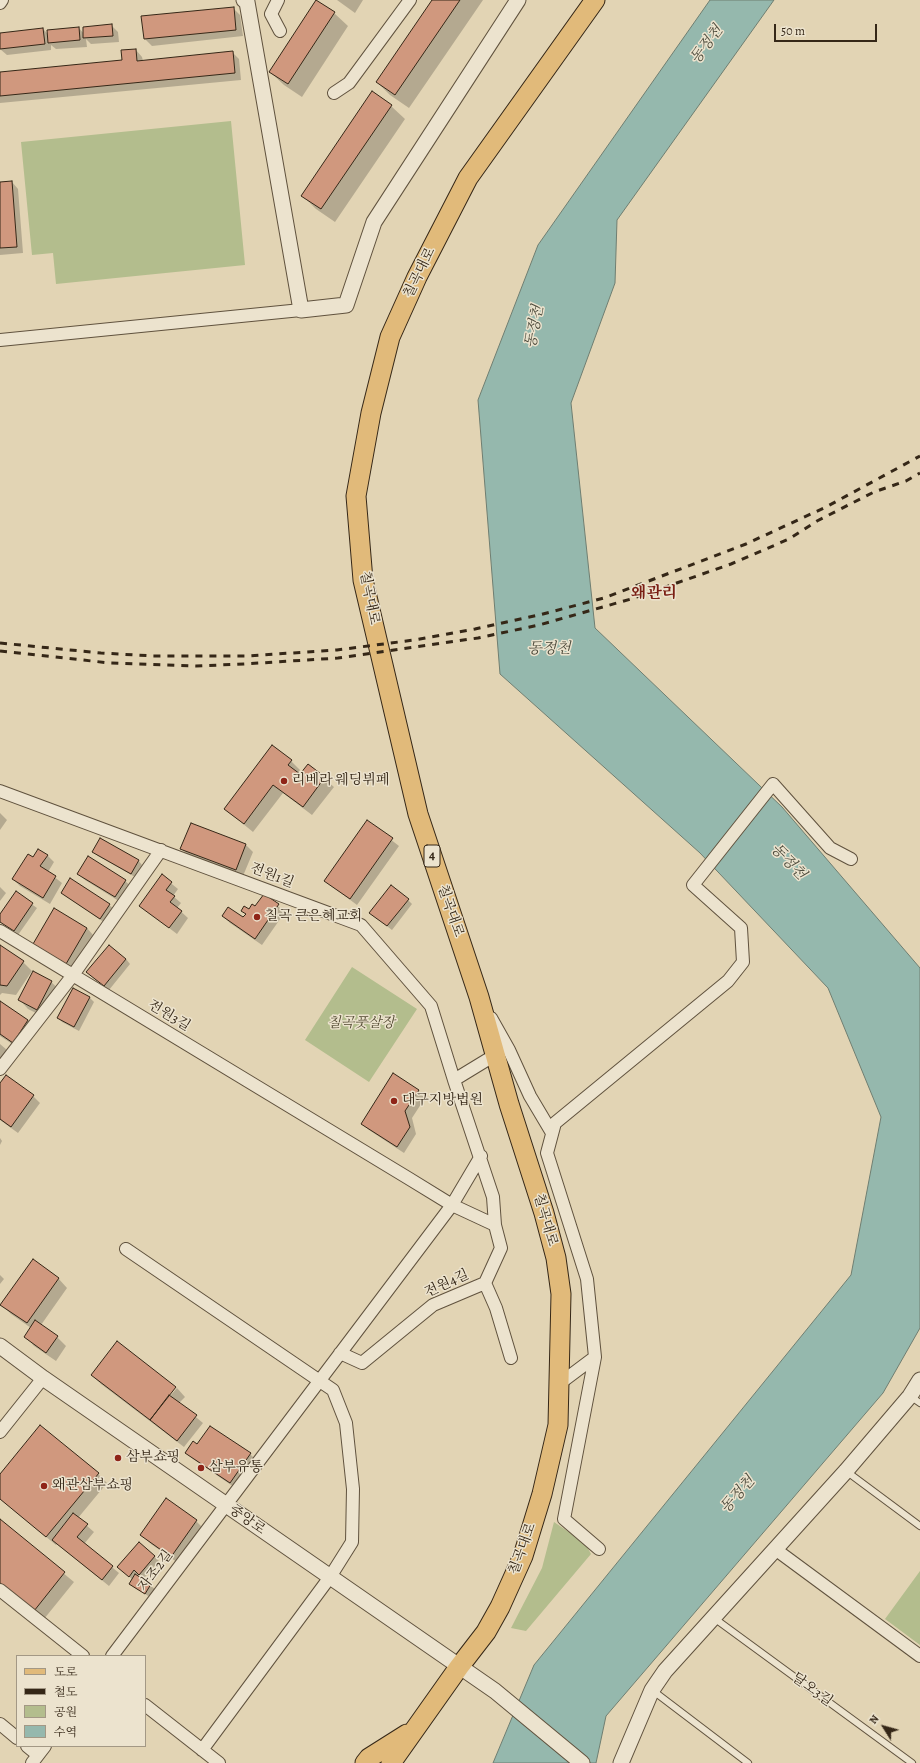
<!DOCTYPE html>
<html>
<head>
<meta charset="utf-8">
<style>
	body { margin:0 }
	#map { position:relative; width:920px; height:1763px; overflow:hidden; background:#e2d4b4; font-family:Alegreya,"Noto Serif KR",serif }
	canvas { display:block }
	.legend { position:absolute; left:16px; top:1655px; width:130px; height:92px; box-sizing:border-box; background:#ece3ce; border:1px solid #a39885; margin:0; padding:5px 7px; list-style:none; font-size:12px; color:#352717 }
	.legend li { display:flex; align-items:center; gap:8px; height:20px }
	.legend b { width:20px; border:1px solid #a39885 }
	.north { position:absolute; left:864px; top:1707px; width:40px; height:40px; -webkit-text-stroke:3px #ece3ce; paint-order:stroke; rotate:307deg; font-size:11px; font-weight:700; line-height:16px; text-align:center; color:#352717 }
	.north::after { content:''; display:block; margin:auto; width:14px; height:18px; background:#352717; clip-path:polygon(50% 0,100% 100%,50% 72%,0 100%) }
	.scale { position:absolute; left:774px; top:24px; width:103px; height:18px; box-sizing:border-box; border:2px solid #352717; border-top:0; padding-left:5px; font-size:12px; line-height:14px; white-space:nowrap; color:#352717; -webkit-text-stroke:3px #ece3ce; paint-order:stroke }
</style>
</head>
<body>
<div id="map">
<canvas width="920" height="1763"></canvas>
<ul class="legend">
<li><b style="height:5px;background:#e1ba7a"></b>도로</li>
<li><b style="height:5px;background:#352717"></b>철도</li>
<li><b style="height:11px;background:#b3bd8d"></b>공원</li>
<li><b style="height:11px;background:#95b8ad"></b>수역</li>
</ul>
<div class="north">N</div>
<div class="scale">50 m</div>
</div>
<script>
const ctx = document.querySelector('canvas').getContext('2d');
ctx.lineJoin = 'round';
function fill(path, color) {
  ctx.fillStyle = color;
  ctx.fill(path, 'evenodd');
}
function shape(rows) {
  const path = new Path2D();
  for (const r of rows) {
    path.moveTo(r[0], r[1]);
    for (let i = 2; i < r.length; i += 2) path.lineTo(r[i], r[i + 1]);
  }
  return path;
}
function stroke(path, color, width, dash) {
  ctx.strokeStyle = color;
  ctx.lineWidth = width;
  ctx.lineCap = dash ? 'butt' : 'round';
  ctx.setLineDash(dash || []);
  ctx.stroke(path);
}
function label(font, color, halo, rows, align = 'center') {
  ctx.font = font + ' Alegreya,"Noto Serif KR",serif';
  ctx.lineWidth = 3;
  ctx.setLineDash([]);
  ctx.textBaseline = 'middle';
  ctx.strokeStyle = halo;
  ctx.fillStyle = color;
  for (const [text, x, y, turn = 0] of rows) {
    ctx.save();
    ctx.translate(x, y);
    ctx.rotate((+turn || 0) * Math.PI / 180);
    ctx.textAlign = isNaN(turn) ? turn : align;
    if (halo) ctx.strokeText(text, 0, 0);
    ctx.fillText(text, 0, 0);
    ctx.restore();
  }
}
fill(shape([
	[231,121,245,265,56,284,53,253,32,255,21,142],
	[352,967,417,1009,369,1082,305,1040],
	[554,1522,585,1543,591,1554,526,1631,511,1628,542,1568],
	[920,1571,920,1645,885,1619]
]), '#b3bd8d');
const water = shape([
	[710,0,774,0,617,220,615,283,571,403,595,628,782,807,920,968,920,1328,883,1393,606,1716,596,1763,493,1763,534,1665,851,1275,881,1117,828,988,700,853,500,674,478,400,538,245,710,0]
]);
fill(water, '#95b8ad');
stroke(water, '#6f7e71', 1);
fill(shape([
	[337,0,363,0,355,13],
	[433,0,483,0,409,108,390,95,377,82],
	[233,8,240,15,243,36,152,46,145,39],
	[334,13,348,26,302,97,284,85,270,72],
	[111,25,118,32,119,42,91,44,86,39,87,47,56,49,51,45,51,50,7,55,0,49,0,34,43,29,48,34,79,28,84,34],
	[136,50,142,57,143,61,232,52,239,59,241,80,0,103,0,73,123,61],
	[391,106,405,119,335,222,316,209,302,195],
	[12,182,18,189,23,253,0,255,0,183],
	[291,761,300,770,298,773,301,776,308,765,334,787,312,815,283,793,253,832,225,809],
	[0,813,7,820,0,830],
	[367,821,399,846,357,905,325,881],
	[191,824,246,845,253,852,243,876,188,855,181,848],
	[93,852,138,860,142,865,135,877,98,856],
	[47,855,54,862,48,872,62,883,50,904,20,886,13,879,33,859],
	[78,873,125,881,132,887,122,903,85,880],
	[162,876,178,889,173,896,181,903,177,908,188,918,177,934,140,906],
	[0,887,6,893,0,901],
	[16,893,37,908,18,935,0,922,0,916],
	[62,893,109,905,114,909,105,923],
	[264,895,285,912,262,945,230,923,223,916,243,919,246,915,242,910,249,911,255,908],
	[408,900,412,904,392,930,375,917],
	[87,928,93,935,73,970,41,951],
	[0,946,23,962,32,971,16,995,2,993,0,995],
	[126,959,130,964,109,990,92,977],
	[51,982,61,991,46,1018,28,1009,19,999],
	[73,989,90,998,94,1002,79,1031,62,1022,58,1018],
	[0,1002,28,1020,37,1029,23,1051,0,1036],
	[0,1044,14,1056,0,1073],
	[0,1085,33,1096,40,1103,18,1133,0,1120],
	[418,1091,425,1098,412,1118,416,1134,404,1153,369,1130,362,1124],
	[0,1138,2,1141,0,1145],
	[0,1275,4,1279,0,1284],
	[58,1278,67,1288,41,1325,57,1337,66,1346,56,1361,34,1346,25,1336,31,1328,11,1314,2,1305],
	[92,1375,170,1396,177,1388,185,1397,179,1403,203,1423,184,1447,101,1384],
	[198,1445,250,1454,257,1461,237,1489,193,1459,186,1453],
	[98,1474,107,1483,78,1518,94,1532,84,1544,119,1573,109,1586,57,1544,56,1545,0,1499,0,1475],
	[166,1500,196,1521,205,1530,181,1565,151,1544,142,1535],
	[0,1521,74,1582,44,1619,0,1584],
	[139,1543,159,1561,144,1578,139,1574,137,1576,155,1589,150,1597,135,1588,130,1584,133,1580,123,1571]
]), '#0003');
const building = shape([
	[316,0,335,12,288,84,269,72,316,0],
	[432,0,460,0,395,95,376,82,432,0],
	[234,7,236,30,144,39,141,16,234,7],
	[112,24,113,36,83,38,83,27,112,24],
	[79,27,80,40,48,43,47,30,79,27],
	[43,28,45,44,0,49,0,33,43,28],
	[136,49,137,61,233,51,235,73,0,96,0,72,122,60,121,50,136,49],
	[372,91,392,105,321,209,301,196,372,91],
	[12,181,17,247,0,248,0,182,12,181],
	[272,745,292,760,288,765,300,774,308,764,325,777,303,807,273,785,244,824,224,809,272,745],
	[367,820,393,838,350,899,324,881,367,820],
	[191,823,246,844,236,870,180,849,191,823],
	[100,838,139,860,131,874,92,852,100,838],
	[38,849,48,855,40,866,56,876,43,898,12,879,28,854,33,857,38,849],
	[88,856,126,880,115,897,77,874,88,856],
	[162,874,172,882,166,890,175,896,170,902,182,911,169,928,139,906,162,874],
	[70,878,110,904,100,919,61,893,70,878],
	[391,885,409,899,387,926,369,913,391,885],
	[16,891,33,903,14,931,0,922,0,914,16,891],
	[264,894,279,904,255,939,222,916,228,907,243,917,246,914,241,911,244,906,249,909,252,904,255,906,264,894],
	[54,908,87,928,66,964,33,944,54,908],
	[0,945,24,961,7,986,0,985,0,945],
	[109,945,126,959,104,986,86,972,109,945],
	[33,971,52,981,37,1010,18,1000,33,971],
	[73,988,90,997,74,1027,57,1018,73,988],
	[0,1001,28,1020,13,1043,0,1034,0,1001],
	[393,1073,419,1090,405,1111,410,1127,397,1147,361,1124,393,1073],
	[6,1075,34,1095,11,1127,0,1119,0,1083,6,1075],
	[33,1259,59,1278,27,1323,0,1305,33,1259],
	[35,1320,58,1336,46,1353,24,1337,35,1320],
	[117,1341,176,1387,150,1420,91,1375,117,1341],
	[169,1395,197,1415,177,1441,150,1420,169,1395],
	[40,1425,99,1473,46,1537,0,1499,0,1474,40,1425],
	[210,1426,251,1453,230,1483,185,1453,193,1441,197,1444,210,1426],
	[166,1498,197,1520,171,1557,140,1535,166,1498],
	[73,1513,88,1524,77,1537,113,1566,102,1580,52,1540,73,1513],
	[0,1519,65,1572,34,1611,0,1583,0,1519],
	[139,1542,155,1556,139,1575,134,1570,129,1577,117,1567,139,1542],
	[135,1574,151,1584,145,1594,129,1584,135,1574]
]);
fill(building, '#d0987e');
stroke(building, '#352717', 1);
const service = shape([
	[910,1396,920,1403],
	[846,1471,920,1526],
	[714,1618,912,1763],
	[652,1690,748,1763]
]);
const minor = shape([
	[278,0,271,14,280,31],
	[0,3,2,0],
	[334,93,349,83,410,0],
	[0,340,301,310],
	[0,791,361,925,431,1006,454,1080],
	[0,931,408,1178,452,1205,495,1225],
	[491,1018,509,1050,530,1096,552,1133],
	[0,1069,73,975,161,850],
	[126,1249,333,1390,346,1423,353,1489,352,1542,330,1577,202,1750],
	[485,1283,501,1248,495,1225,493,1197,454,1080,495,1055],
	[340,1353,362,1363,433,1305,485,1283,496,1308,511,1358],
	[559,1384,595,1357],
	[0,1432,43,1378],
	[599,1549,564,1519,595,1357,587,1279,547,1153,555,1123,728,981,743,962,741,928,693,885,773,784,830,848,851,859],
	[775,1549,920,1656],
	[0,1590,83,1656],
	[112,1656,452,1205,481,1156],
	[145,1705,219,1763],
	[0,1724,17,1738],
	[27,1746,38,1755],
	[32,1763,45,1746]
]);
const tertiary = shape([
	[244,0,247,2,301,310,346,305,374,222,518,0],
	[0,1346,43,1378,495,1691,582,1763],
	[621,1763,652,1690,665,1671,846,1471,910,1396,920,1380]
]);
const primary = shape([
	[365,1763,369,1758,407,1734],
	[391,1763,459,1667,486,1632,500,1607,523,1556,542,1494,558,1425,561,1294,556,1258,544,1213,509,1104,479,997,418,814,363,580,356,496,371,413,390,337,417,277,468,178,595,0]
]);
stroke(service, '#60523e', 8);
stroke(minor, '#60523e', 14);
stroke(tertiary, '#60523e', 17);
stroke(primary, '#352717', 21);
stroke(service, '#ece3ce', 6);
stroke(minor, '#ece3ce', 12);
stroke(tertiary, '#ece3ce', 15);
stroke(primary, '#e1ba7a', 19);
stroke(shape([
	[0,643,101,653,153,656,246,656,337,650,414,640,475,629,539,615,604,598,746,544,826,507,920,456],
	[0,651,110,663,196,666,244,664,338,658,478,638,539,625,631,599,731,564,789,539,817,521,874,492,906,481,920,473]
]), '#352717', 3, [7, 7]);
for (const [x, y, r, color] of [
	[284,781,4,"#8f2418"],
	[257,917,4,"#8f2418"],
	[394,1101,4,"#8f2418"],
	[118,1458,4,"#8f2418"],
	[201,1468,4,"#8f2418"],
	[44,1486,4,"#8f2418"]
]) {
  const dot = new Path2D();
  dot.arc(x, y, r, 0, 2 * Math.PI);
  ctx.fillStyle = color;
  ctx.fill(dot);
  stroke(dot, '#ece3ce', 1.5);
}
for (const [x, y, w] of [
	[432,856,16]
]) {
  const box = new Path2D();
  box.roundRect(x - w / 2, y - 11, w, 22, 3);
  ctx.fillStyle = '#ece3ce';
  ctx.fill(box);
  stroke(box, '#352717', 1);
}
label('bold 13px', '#352717', null, [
	["4",432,856]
]);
label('14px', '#352717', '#ece3ce', [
	["칠곡대로",420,273,-64],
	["칠곡대로",369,598,79],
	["전원1길",272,876,21],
	["칠곡대로",450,911,71],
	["전원3길",169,1016,31],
	["칠곡대로",545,1220,74],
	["전원4길",447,1284,-25],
	["중앙로",247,1520,35],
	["칠곡대로",523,1549,-70],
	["자조2길",156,1571,-53],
	["달오3길",812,1690,36]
]);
label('14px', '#352717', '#ece3ce', [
	["리베라 웨딩뷔페",292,781],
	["칠곡 큰은혜교회",265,917],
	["대구지방법원",402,1101],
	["삼부쇼핑",126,1458],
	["삼부유통",209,1468],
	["왜관삼부쇼핑",52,1486]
], 'left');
label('italic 14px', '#544c34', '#ece3ce', [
	["칠곡풋살장",361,1024]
]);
label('italic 15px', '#4d4b3c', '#ece3ce', [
	["동정천",707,45,-53],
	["동정천",535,327,-79],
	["동정천",549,649],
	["동정천",788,862,46],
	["동정천",738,1495,-49]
]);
label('bold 16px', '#7a1f14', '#ece3ce', [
	["왜관리",654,594]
]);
</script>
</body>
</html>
